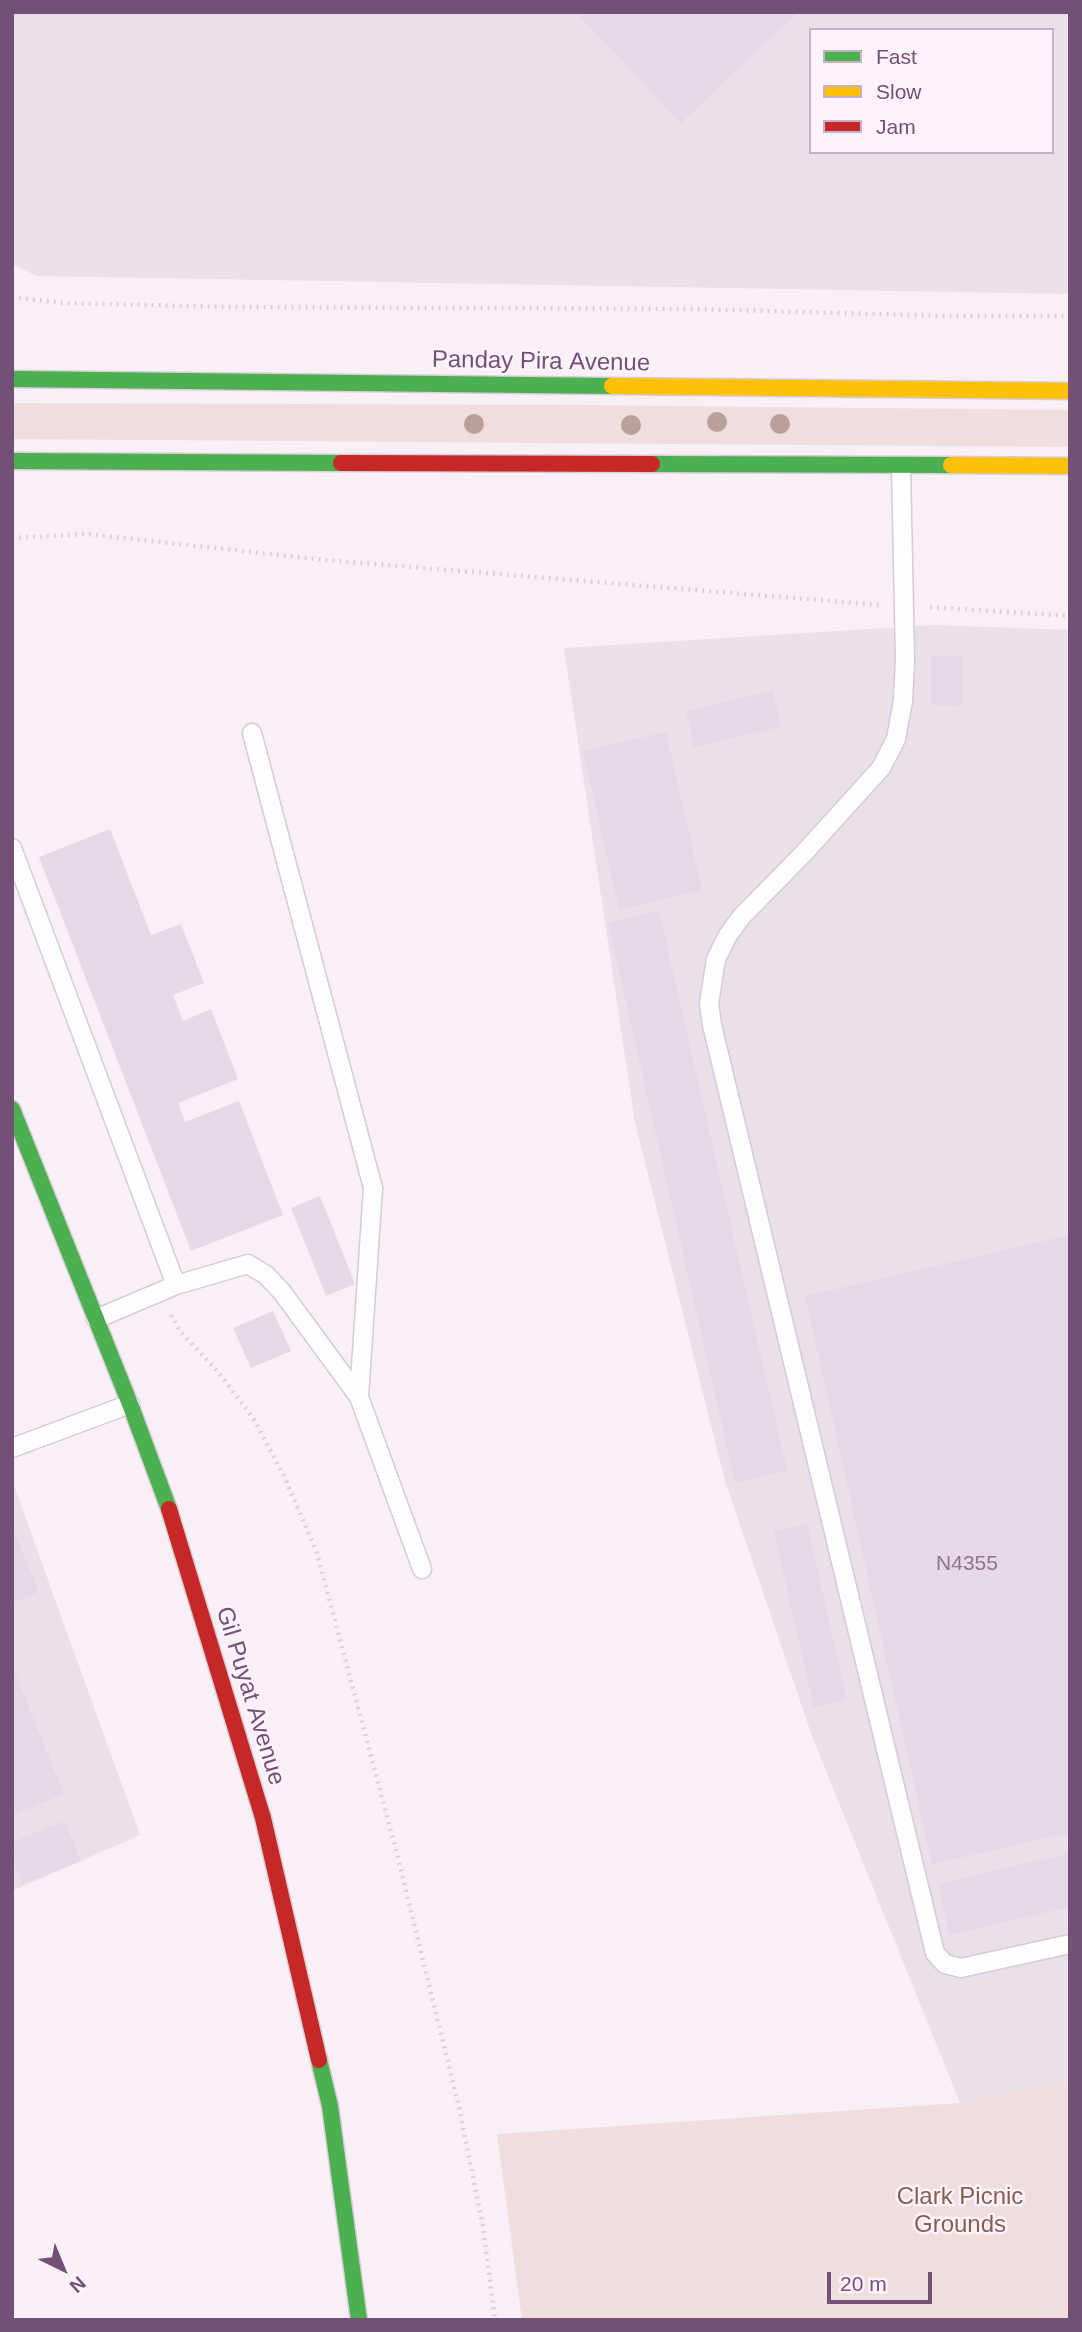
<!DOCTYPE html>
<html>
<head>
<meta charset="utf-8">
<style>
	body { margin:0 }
	#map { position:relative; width:1082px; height:2332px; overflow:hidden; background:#f8f0f6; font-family:Arial,sans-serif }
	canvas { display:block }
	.frame { position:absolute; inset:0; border:14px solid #735075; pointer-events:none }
	.legend { position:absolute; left:809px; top:28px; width:245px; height:126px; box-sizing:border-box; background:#fef2fc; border:2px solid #c6b1c6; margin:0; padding:9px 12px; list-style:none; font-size:21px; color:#735075 }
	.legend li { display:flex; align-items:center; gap:14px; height:35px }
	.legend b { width:35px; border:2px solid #c6b1c6 }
	.north { position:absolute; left:28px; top:2234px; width:70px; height:70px; -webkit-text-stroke:5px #fef2fc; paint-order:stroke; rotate:137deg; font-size:19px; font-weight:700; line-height:28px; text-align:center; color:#735075 }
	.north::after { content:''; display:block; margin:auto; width:24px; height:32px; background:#735075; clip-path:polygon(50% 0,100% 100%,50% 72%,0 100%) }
	.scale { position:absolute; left:827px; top:2272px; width:105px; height:32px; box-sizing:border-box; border:4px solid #735075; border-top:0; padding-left:9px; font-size:21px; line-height:24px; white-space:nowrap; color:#735075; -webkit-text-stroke:5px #fef2fc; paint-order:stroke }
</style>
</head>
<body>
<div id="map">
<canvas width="1082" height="2332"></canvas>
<div class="frame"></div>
<ul class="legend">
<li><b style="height:9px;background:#4caf50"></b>Fast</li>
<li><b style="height:9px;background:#ffc107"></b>Slow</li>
<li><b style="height:9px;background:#c62828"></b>Jam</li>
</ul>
<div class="north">N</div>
<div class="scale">20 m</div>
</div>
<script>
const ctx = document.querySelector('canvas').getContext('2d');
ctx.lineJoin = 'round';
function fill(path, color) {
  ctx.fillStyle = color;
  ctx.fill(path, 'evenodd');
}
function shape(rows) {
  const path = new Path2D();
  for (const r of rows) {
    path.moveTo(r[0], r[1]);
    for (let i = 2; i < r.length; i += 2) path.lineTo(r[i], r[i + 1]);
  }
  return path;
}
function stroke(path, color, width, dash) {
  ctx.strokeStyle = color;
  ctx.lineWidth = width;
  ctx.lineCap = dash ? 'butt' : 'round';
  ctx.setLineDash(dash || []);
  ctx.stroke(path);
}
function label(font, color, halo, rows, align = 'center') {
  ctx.font = font + ' Arial,sans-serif';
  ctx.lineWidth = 5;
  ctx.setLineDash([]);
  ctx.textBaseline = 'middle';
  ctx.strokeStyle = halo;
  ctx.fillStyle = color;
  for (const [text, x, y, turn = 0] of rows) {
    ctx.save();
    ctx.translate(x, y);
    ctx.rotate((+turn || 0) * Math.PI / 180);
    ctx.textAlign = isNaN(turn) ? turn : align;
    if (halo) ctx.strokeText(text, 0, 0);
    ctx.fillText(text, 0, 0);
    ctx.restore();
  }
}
fill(shape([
	[12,12,1070,12,1070,294,37,276,12,264],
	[811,30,1052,30,1052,152,811,152],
	[934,625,1070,630,1070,2080,960,2103,812,1736,725,1481,635,1123,564,648],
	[12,1480,140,1835,12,1891]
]), '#eae0e9');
fill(shape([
	[12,403,585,405,1070,410,1070,447,12,439],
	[1070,2080,1070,2320,522,2320,497,2134,960,2103]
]), '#f0dede');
fill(shape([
	[576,12,798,12,681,123],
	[931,655,962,656,962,706,931,705],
	[773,691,781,727,694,747,686,711],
	[666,732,702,890,619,910,583,751],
	[110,829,151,935,181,924,204,983,173,995,183,1021,211,1009,238,1079,178,1103,185,1122,239,1101,283,1215,191,1251,39,857],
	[659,911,787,1470,735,1483,608,923],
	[320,1196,355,1284,326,1296,291,1208],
	[1070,1235,1070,1833,932,1864,805,1296],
	[273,1311,291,1351,251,1368,233,1328],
	[807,1524,847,1700,814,1708,774,1532],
	[12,1526,39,1592,12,1603],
	[12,1665,64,1794,12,1815],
	[65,1821,81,1861,23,1884,12,1857,12,1842],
	[1070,1853,1070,1907,949,1935,938,1884]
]), '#e5d9e5');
const lane = shape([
	[901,466,905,659,903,701,896,739,881,768,804,853,742,916,728,935,716,959,709,1004,712,1025,935,1953,945,1964,961,1968,1070,1944],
	[252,733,373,1188,359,1397],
	[12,848,176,1285],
	[96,1319,176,1285,248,1264,266,1275,282,1292,359,1397,422,1569],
	[12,1448,130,1404]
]);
const fast = shape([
	[12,379,612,386],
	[12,461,341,463],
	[652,464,951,465],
	[12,1109,130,1404,169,1509],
	[319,2060,330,2106,359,2320]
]);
const slow = shape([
	[612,386,1070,391],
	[951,465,1070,466]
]);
const jam = shape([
	[341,463,652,464],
	[169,1509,263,1818,319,2060]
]);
stroke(lane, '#d5cbd4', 21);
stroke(fast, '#d7cdd6', 19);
stroke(slow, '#d7cdd6', 19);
stroke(jam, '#d7cdd6', 19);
stroke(shape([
	[12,297,62,303,231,307,695,309,948,316,1070,316],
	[12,538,86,534,326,560,880,605],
	[930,607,1070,616],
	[171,1315,180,1331,219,1373,253,1418,284,1476,317,1553,397,1854,459,2107,483,2227,495,2320]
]), '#dad0da', 4.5, [2, 5]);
stroke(lane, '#fefdfe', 18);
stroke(fast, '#4caf50', 16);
stroke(slow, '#ffc107', 16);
stroke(jam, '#c62828', 16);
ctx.fillStyle = '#b9a09a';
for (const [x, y] of [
	[717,422],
	[474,424],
	[780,424],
	[631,425]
]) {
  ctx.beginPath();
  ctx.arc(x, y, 10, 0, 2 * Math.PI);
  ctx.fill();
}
label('21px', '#917492', null, [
	["N4355",967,1564]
]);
label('24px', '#735075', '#fef2fc', [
	["Panday Pira Avenue",541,362,1],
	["Gil Puyat Avenue",250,1696,73]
]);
label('24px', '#865f4f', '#fef2fc', [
	["Clark Picnic",960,2197],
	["Grounds",960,2225]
]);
</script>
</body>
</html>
